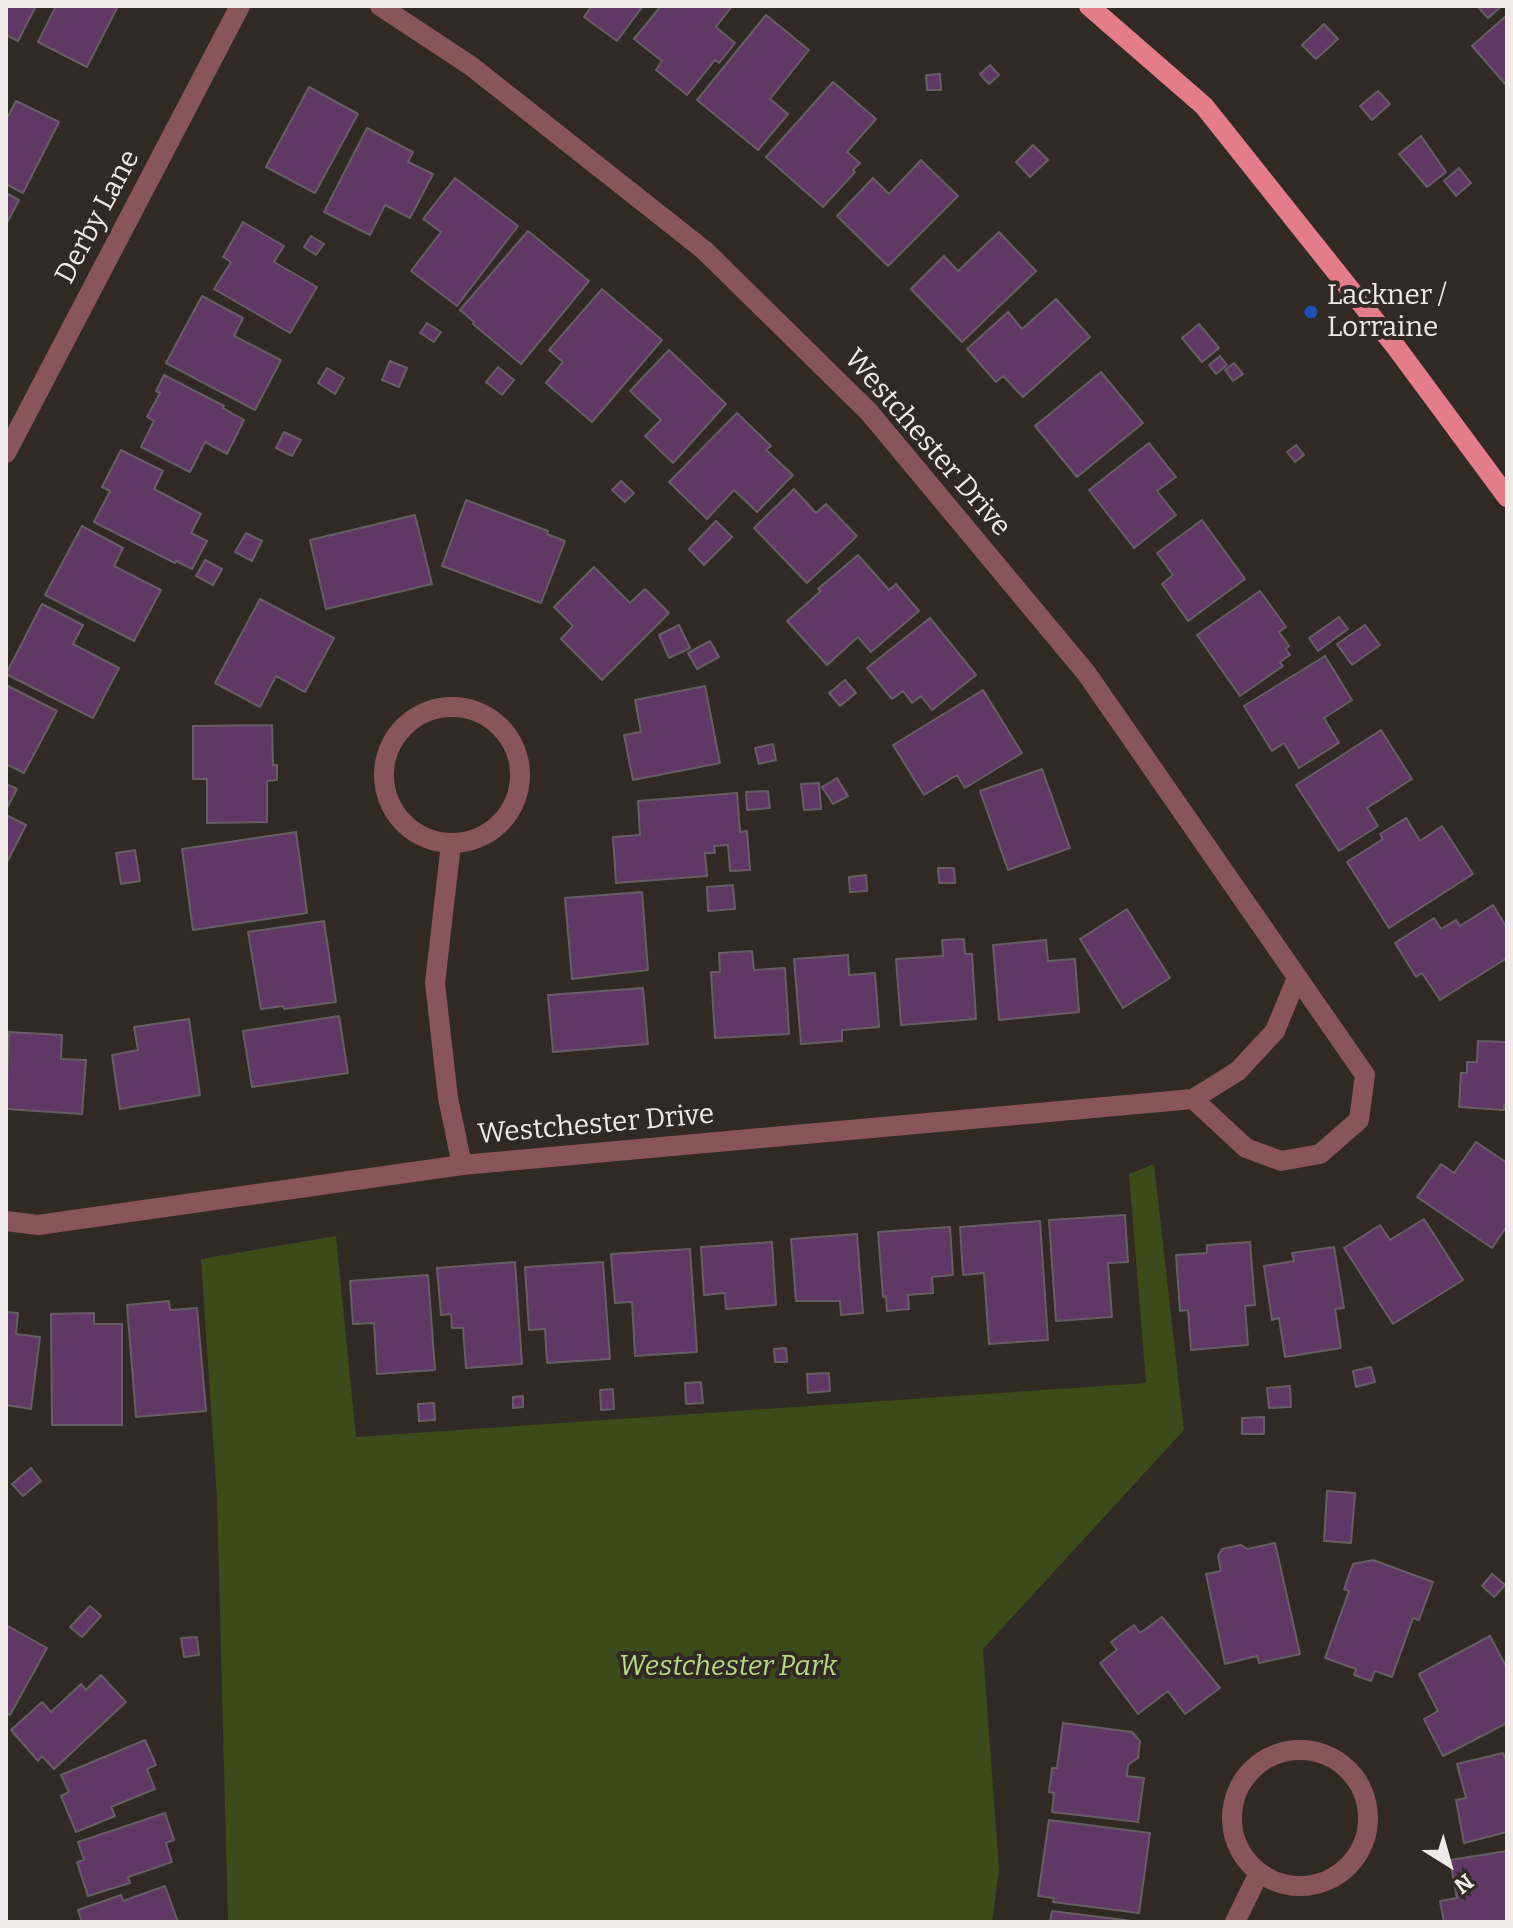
<!DOCTYPE html>
<html>
<head>
<meta charset="utf-8">
<style>
	body { margin:0 }
	#map { position:relative; width:1513px; height:1928px; overflow:hidden; background:#302924; font-family:Bitter,serif }
	canvas { display:block }
	.frame { position:absolute; inset:0; border:8px solid #efeae7; pointer-events:none }
	.north { position:absolute; left:1409px; top:1824px; width:80px; height:80px; -webkit-text-stroke:6px #302924; paint-order:stroke; rotate:143deg; font-size:22px; font-weight:700; line-height:32px; text-align:center; color:#efeae7 }
	.north::after { content:''; display:block; margin:auto; width:28px; height:36px; background:#efeae7; clip-path:polygon(50% 0,100% 100%,50% 72%,0 100%) }
</style>
</head>
<body>
<div id="map">
<canvas width="1513" height="1928"></canvas>
<div class="frame"></div>
<div class="north">N</div>
</div>
<script>
const ctx = document.querySelector('canvas').getContext('2d');
ctx.lineJoin = 'round';
function fill(path, color) {
  ctx.fillStyle = color;
  ctx.fill(path, 'evenodd');
}
function shape(rows) {
  const path = new Path2D();
  for (const r of rows) {
    if (r.length === 3) {
      path.moveTo(r[0] + r[2], r[1]);
      path.arc(r[0], r[1], r[2], 0, 2 * Math.PI);
      continue;
    }
    path.moveTo(r[0], r[1]);
    for (let i = 2; i < r.length; i += 2) path.lineTo(r[i], r[i + 1]);
  }
  return path;
}
function stroke(path, color, width, dash) {
  ctx.strokeStyle = color;
  ctx.lineWidth = width;
  ctx.lineCap = dash ? 'butt' : 'round';
  ctx.setLineDash(dash || []);
  ctx.stroke(path);
}
function label(font, color, halo, rows, align = 'center') {
  ctx.font = font + ' Bitter,serif';
  ctx.lineWidth = 8;
  ctx.setLineDash([]);
  ctx.textBaseline = 'middle';
  ctx.strokeStyle = halo;
  ctx.fillStyle = color;
  for (const [text, x, y, turn = 0] of rows) {
    ctx.save();
    ctx.translate(x, y);
    ctx.rotate((+turn || 0) * Math.PI / 180);
    ctx.textAlign = isNaN(turn) ? turn : align;
    if (halo) ctx.strokeText(text, 0, 0);
    ctx.fillText(text, 0, 0);
    ctx.restore();
  }
}
fill(shape([
	[1154,1164,1184,1430,983,1649,999,1870,992,1922,228,1922,217,1499,201,1259,336,1236,356,1437,1146,1383,1129,1174]
]), '#3b4b1a');
const building = shape([
	[6,6,36,6,18,41,6,35,6,6],
	[56,6,118,6,87,67,38,42,56,6],
	[587,6,643,6,617,41,584,17,590,8,587,6],
	[661,6,732,6,716,27,735,43,719,63,715,60,687,95,656,70,662,61,634,39,661,6],
	[1477,6,1502,6,1488,18,1477,6],
	[766,15,809,50,770,99,788,114,758,150,697,100,766,15],
	[1507,15,1507,86,1472,46,1507,15],
	[1324,24,1338,39,1316,59,1302,45,1324,24],
	[990,65,999,75,989,84,980,74,990,65],
	[940,74,941,90,927,90,926,75,940,74],
	[833,82,876,119,847,152,860,163,853,170,855,172,823,207,766,157,833,82],
	[309,87,358,114,315,193,266,167,309,87],
	[1378,91,1390,104,1372,120,1360,106,1378,91],
	[16,101,59,122,23,193,6,184,6,120,16,101],
	[367,128,413,152,408,162,433,174,410,218,385,205,370,235,324,212,367,128],
	[1421,136,1446,172,1427,187,1399,154,1421,136],
	[1033,145,1048,160,1030,177,1016,162,1033,145],
	[921,160,958,196,888,266,837,216,873,178,889,194,921,160],
	[1459,168,1471,183,1456,196,1444,181,1459,168],
	[455,178,518,226,457,306,411,271,441,232,423,219,455,178],
	[6,193,19,200,6,225,6,193],
	[243,222,284,246,274,262,317,287,290,333,214,289,231,262,223,257,243,222],
	[528,231,589,281,521,364,473,324,474,322,460,310,528,231],
	[999,232,1036,271,962,342,911,289,944,256,958,271,999,232],
	[311,236,324,244,316,255,304,247,311,236],
	[602,289,662,340,592,422,546,383,563,362,549,350,602,289],
	[202,296,243,318,234,336,281,360,255,410,166,363,202,296],
	[1056,299,1090,337,1023,397,1003,376,996,382,967,349,1008,312,1022,329,1056,299],
	[427,323,441,332,434,342,420,333,427,323],
	[1199,324,1219,348,1202,362,1182,338,1199,324],
	[669,350,726,404,673,463,645,436,661,420,630,391,669,350],
	[1220,356,1227,365,1216,374,1209,365,1220,356],
	[390,361,407,368,399,387,382,380,390,361],
	[1234,363,1243,374,1233,381,1225,370,1234,363],
	[498,367,514,380,502,395,486,382,498,367],
	[327,368,344,378,335,394,318,383,327,368],
	[1101,372,1143,423,1077,477,1035,426,1101,372],
	[164,375,224,406,223,408,244,420,227,454,205,442,190,472,141,447,154,421,147,417,160,393,156,391,164,375],
	[737,413,771,446,766,450,793,475,757,512,734,490,707,519,669,482,737,413],
	[284,432,301,440,292,456,276,448,284,432],
	[1149,443,1176,477,1157,491,1176,515,1134,548,1089,490,1149,443],
	[1296,445,1304,455,1295,462,1287,452,1296,445],
	[121,450,163,471,154,489,201,514,191,533,207,541,192,569,176,561,175,563,94,522,110,491,102,487,121,450],
	[621,481,634,493,625,502,612,490,621,481],
	[794,489,816,513,826,504,857,536,807,583,754,528,794,489],
	[466,500,548,531,547,534,565,541,541,603,442,566,466,500],
	[415,515,432,584,326,609,310,540,415,515],
	[1202,520,1245,579,1188,621,1162,584,1173,575,1157,553,1202,520],
	[716,521,732,537,704,565,689,549,716,521],
	[82,526,123,548,114,566,161,590,134,641,45,595,82,526],
	[246,533,262,541,252,561,235,552,246,533],
	[858,555,889,590,896,584,919,611,871,652,858,637,827,665,787,621,821,591,818,589,858,555],
	[205,560,222,569,213,585,196,576,205,560],
	[594,567,630,603,645,589,669,613,602,680,561,639,573,626,554,607,594,567],
	[1260,591,1286,627,1279,632,1289,646,1286,649,1290,655,1280,662,1283,666,1240,696,1197,635,1260,591],
	[260,599,334,638,305,692,276,676,260,707,215,683,260,599],
	[42,604,83,625,73,644,119,668,93,718,6,674,42,604],
	[1339,617,1348,629,1318,651,1309,638,1339,617],
	[930,618,976,675,932,710,921,696,912,703,903,691,892,699,867,668,930,618],
	[679,625,690,648,669,658,659,635,679,625],
	[1365,625,1380,645,1352,665,1337,644,1365,625],
	[710,641,719,657,697,669,688,653,710,641],
	[1325,656,1352,700,1324,718,1339,743,1299,768,1284,743,1272,751,1244,706,1325,656],
	[845,680,856,693,840,706,829,693,845,680],
	[6,685,57,711,24,773,6,764,6,685],
	[705,686,720,763,633,780,624,735,641,732,635,700,705,686],
	[983,690,1022,753,965,788,957,775,924,795,893,745,983,690],
	[272,725,273,765,277,765,277,780,267,781,267,822,207,823,207,779,193,779,193,726,272,725],
	[1381,730,1412,779,1367,808,1378,826,1339,851,1296,785,1381,730],
	[773,744,776,760,759,764,755,748,773,744],
	[1042,769,1070,848,1008,870,980,791,1042,769],
	[837,778,848,796,833,804,822,787,837,778],
	[819,783,821,809,804,810,801,784,819,783],
	[6,784,17,789,6,810,6,784],
	[768,791,770,808,747,810,746,792,768,791],
	[737,793,740,832,747,831,750,870,730,871,728,845,714,846,715,853,705,853,707,876,616,883,613,837,640,835,638,801,737,793],
	[6,815,26,825,6,864,6,815],
	[1406,818,1420,841,1442,826,1473,874,1389,928,1347,862,1383,839,1380,834,1406,818],
	[296,832,307,913,193,930,182,849,296,832],
	[135,850,140,881,121,884,116,853,135,850],
	[938,868,954,868,955,883,939,883,938,868],
	[866,875,867,891,850,892,849,877,866,875],
	[733,885,735,909,708,911,707,887,733,885],
	[642,892,648,970,572,979,565,898,642,892],
	[1493,905,1507,928,1507,958,1440,1000,1422,973,1416,977,1395,943,1434,918,1441,929,1456,920,1460,926,1493,905],
	[1127,909,1170,978,1123,1008,1080,939,1127,909],
	[324,921,336,1002,284,1009,283,1006,261,1009,248,932,324,921],
	[964,939,965,954,972,954,976,1019,901,1025,896,959,943,956,942,940,964,939],
	[1046,940,1048,961,1075,959,1079,1012,999,1020,993,945,1046,940],
	[752,951,754,970,785,968,789,1034,715,1038,711,972,720,972,719,953,752,951],
	[848,955,849,975,875,973,879,1027,842,1030,842,1041,801,1044,794,959,848,955],
	[643,988,648,1044,553,1052,548,995,643,988],
	[339,1016,348,1073,252,1087,243,1031,339,1016],
	[189,1019,200,1095,120,1109,112,1055,138,1050,134,1027,189,1019],
	[9,1032,62,1035,61,1059,86,1060,82,1114,6,1109,9,1032],
	[1478,1041,1507,1042,1507,1105,1504,1105,1504,1110,1459,1107,1461,1073,1467,1073,1467,1062,1477,1062,1478,1041],
	[1476,1142,1507,1163,1507,1226,1492,1248,1417,1197,1441,1164,1454,1173,1476,1142],
	[1125,1215,1128,1262,1108,1263,1112,1317,1056,1321,1049,1220,1125,1215],
	[1424,1219,1463,1280,1393,1324,1344,1248,1380,1225,1390,1240,1424,1219],
	[1040,1221,1048,1340,989,1344,984,1273,963,1275,960,1227,1040,1221],
	[950,1227,953,1275,932,1277,933,1293,908,1295,909,1309,887,1311,886,1296,883,1297,878,1232,950,1227],
	[857,1234,863,1313,841,1315,840,1301,796,1301,791,1239,857,1234],
	[772,1242,776,1305,726,1309,725,1293,704,1295,701,1247,772,1242],
	[1250,1242,1255,1305,1245,1306,1248,1345,1191,1350,1188,1310,1180,1311,1176,1255,1207,1253,1207,1245,1250,1242],
	[1334,1247,1344,1308,1335,1309,1341,1348,1285,1357,1279,1318,1272,1320,1264,1266,1294,1261,1292,1253,1334,1247],
	[690,1249,697,1352,635,1356,632,1302,615,1303,611,1254,690,1249],
	[515,1262,522,1364,466,1368,463,1328,452,1328,451,1314,441,1315,437,1268,515,1262],
	[603,1262,610,1359,547,1363,545,1329,529,1330,525,1267,603,1262],
	[428,1275,435,1370,377,1374,374,1323,353,1324,350,1281,428,1275],
	[169,1301,170,1310,197,1308,206,1411,136,1417,127,1305,169,1301],
	[6,1312,18,1313,16,1334,40,1337,31,1409,6,1405,6,1312],
	[94,1313,94,1324,122,1324,122,1425,52,1425,51,1314,94,1313],
	[786,1348,787,1362,775,1362,774,1349,786,1348],
	[1371,1367,1375,1382,1356,1387,1353,1371,1371,1367],
	[829,1373,830,1391,808,1393,807,1374,829,1373],
	[701,1382,703,1403,686,1404,685,1383,701,1382],
	[1290,1386,1291,1407,1269,1408,1267,1388,1290,1386],
	[613,1389,614,1409,601,1410,600,1390,613,1389],
	[523,1396,523,1407,513,1408,513,1397,523,1396],
	[434,1403,435,1420,419,1421,418,1404,434,1403],
	[1264,1417,1264,1434,1242,1434,1242,1418,1264,1417],
	[31,1468,41,1481,23,1496,12,1484,31,1468],
	[1327,1491,1355,1493,1351,1543,1324,1541,1327,1491],
	[1275,1543,1300,1654,1259,1663,1257,1656,1225,1664,1206,1574,1221,1571,1218,1556,1222,1549,1241,1545,1247,1549,1275,1543],
	[1373,1560,1433,1582,1419,1620,1413,1618,1392,1677,1375,1671,1371,1681,1354,1675,1356,1669,1325,1658,1349,1591,1344,1589,1353,1564,1373,1560],
	[1492,1574,1505,1585,1494,1597,1482,1586,1492,1574],
	[90,1606,101,1616,82,1637,70,1627,90,1606],
	[1162,1617,1220,1688,1185,1714,1168,1691,1138,1714,1100,1663,1117,1650,1111,1642,1134,1625,1140,1633,1162,1617],
	[6,1625,47,1648,10,1715,6,1713,6,1625],
	[1490,1636,1507,1668,1507,1723,1443,1756,1424,1719,1438,1711,1419,1674,1490,1636],
	[197,1637,199,1655,184,1657,181,1638,197,1637],
	[101,1675,126,1702,54,1769,42,1756,38,1761,11,1730,42,1702,51,1712,81,1684,86,1690,101,1675],
	[1063,1723,1132,1732,1140,1741,1138,1758,1128,1765,1127,1776,1144,1778,1138,1822,1052,1812,1054,1793,1049,1792,1052,1768,1057,1768,1063,1723],
	[145,1740,156,1765,147,1769,155,1789,111,1807,115,1816,76,1832,61,1796,69,1792,61,1775,145,1740],
	[1503,1753,1507,1763,1507,1832,1464,1843,1456,1800,1466,1798,1457,1764,1503,1753],
	[165,1813,174,1840,166,1843,172,1862,128,1877,130,1883,88,1896,77,1862,84,1860,78,1842,165,1813],
	[1049,1820,1150,1833,1139,1913,1053,1902,1054,1898,1038,1896,1049,1820],
	[1507,1851,1507,1922,1444,1922,1440,1901,1457,1898,1450,1860,1507,1851],
	[165,1886,178,1922,82,1922,78,1910,121,1895,123,1901,165,1886],
	[1052,1911,1132,1921,1132,1922,1050,1922,1052,1911]
]);
fill(building, '#613765');
stroke(building, '#655f65', 2);
stroke(shape([
	[6,453,240,6],
	[452,775,68],
	[451,844,435,983,448,1098,462,1165],
	[1193,1099,1238,1071,1275,1031,1296,980],
	[6,1221,38,1225,462,1165,1193,1099,1246,1148,1281,1161,1320,1154,1359,1120,1365,1075,1087,674,869,412,704,250,471,66,380,6],
	[1300,1818,68],
	[1235,1922,1259,1873]
]), '#88565a', 20);
stroke(shape([
	[1089,6,1204,106,1396,347,1507,497]
]), '#e47d89', 20);
for (const [x, y, r, color] of [
	[1311,312,8,"#1a4fb4"]
]) {
  const dot = new Path2D();
  dot.arc(x, y, r, 0, 2 * Math.PI);
  ctx.fillStyle = color;
  ctx.fill(dot);
  stroke(dot, '#302924', 3);
}
label('28px', '#efeae7', '#302924', [
	["Derby Lane",98,217,-62],
	["Westchester Drive",927,443,49],
	["Westchester Drive",596,1125,-5]
]);
label('28px', '#efeae7', '#302924', [
	["Lackner /",1327,296],
	["Lorraine",1327,328]
], 'left');
label('italic 28px', '#b8d87f', '#302924', [
	["Westchester Park",728,1667]
]);
</script>
</body>
</html>
